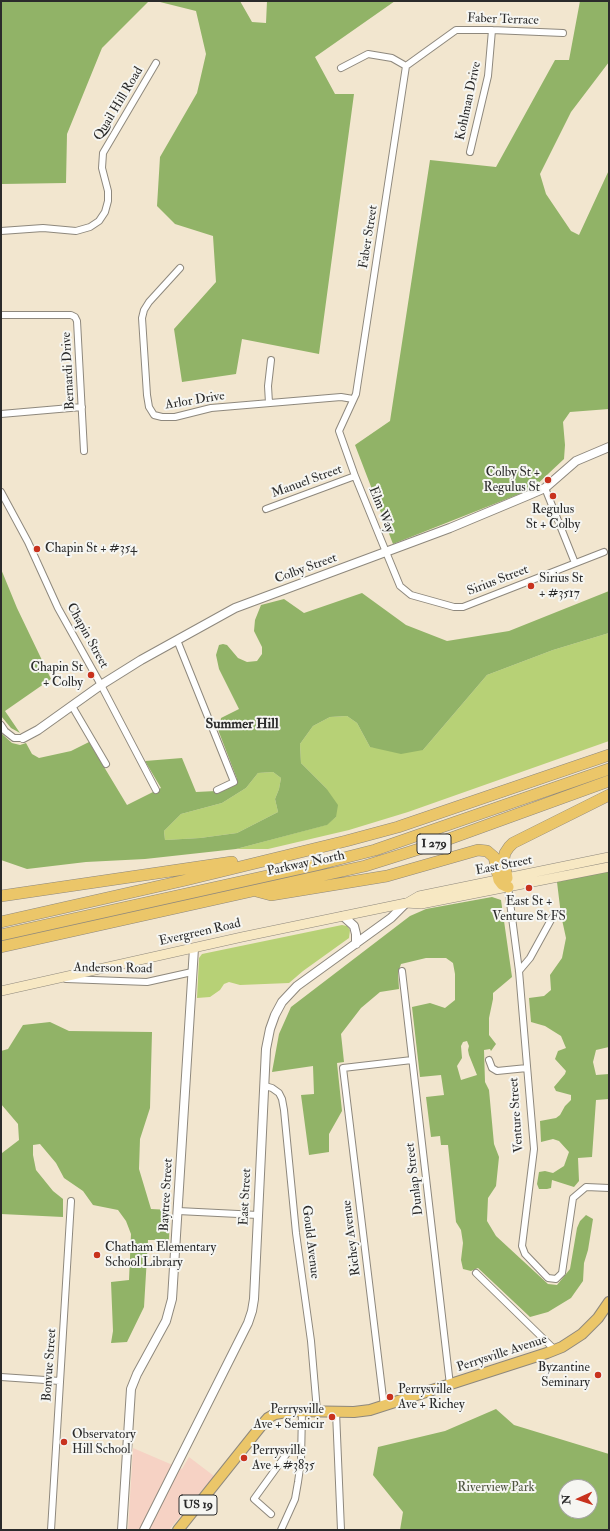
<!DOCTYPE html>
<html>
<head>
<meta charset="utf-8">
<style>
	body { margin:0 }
	#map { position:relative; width:610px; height:1531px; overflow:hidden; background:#f2e6cf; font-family:"IM FELL Double Pica",serif }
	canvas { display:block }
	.frame { position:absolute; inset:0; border:2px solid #2b2b2b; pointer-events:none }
	.north { position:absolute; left:558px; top:1479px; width:40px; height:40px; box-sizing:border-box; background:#f6f6f2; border:1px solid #a5a5a2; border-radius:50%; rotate:267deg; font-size:11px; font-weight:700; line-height:16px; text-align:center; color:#2b2b2b }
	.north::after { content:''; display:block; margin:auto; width:14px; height:18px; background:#c8321e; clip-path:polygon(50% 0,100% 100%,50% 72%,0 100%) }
</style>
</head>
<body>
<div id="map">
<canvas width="610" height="1531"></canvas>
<div class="frame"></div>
<div class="north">N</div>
</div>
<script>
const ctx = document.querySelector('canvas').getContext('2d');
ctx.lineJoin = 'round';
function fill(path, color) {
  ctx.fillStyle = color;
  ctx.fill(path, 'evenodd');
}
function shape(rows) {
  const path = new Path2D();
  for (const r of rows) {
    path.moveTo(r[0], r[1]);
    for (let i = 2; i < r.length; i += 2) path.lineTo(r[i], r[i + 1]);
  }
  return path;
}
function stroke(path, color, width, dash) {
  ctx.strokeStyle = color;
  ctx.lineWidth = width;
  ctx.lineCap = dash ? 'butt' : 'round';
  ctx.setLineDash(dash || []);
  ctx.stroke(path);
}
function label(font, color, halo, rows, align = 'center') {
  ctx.font = font + ' "IM FELL Double Pica",serif';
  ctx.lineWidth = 4;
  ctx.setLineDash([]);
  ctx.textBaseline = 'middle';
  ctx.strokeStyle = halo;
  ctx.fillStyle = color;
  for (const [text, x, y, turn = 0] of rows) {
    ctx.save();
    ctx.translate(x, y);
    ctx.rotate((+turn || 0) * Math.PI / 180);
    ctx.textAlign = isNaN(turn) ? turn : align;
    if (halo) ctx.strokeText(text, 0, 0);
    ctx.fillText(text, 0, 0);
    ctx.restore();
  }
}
fill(shape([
	[133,1448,182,1469,189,1457,214,1476,169,1530,128,1530]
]), '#f6d2c4');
fill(shape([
	[609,633,609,741,408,812,349,830,268,849,236,849,326,825,336,817,326,788,301,763,300,744,313,726,330,717,347,716,357,723,370,747,423,750,487,675,553,650],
	[273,772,281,778,279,789,275,799,278,812,237,833,200,838,165,840,164,831,181,814,222,803,246,788,258,773],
	[342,925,347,926,350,930,349,938,303,971,289,983,240,985,229,982,224,984,220,990,210,997,197,998,199,958,202,954]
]), '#b7d176');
fill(shape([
	[1,1,149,1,102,48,67,134,66,183,2,184,1,182],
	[156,1,240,1,252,22,266,23,267,1,395,1,315,57,335,94,354,94,319,354,242,339,236,374,182,382,174,329,216,282,213,236,175,224,157,206,160,157,197,93,206,54,196,11],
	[580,1,609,1,609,62,571,112,540,174,546,194,571,231,579,235,609,170,609,409,570,412,563,422,565,445,564,459,532,489,393,544,355,445,390,421,430,160,496,167,555,60,569,60],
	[1,569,17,608,51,679,5,711,20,733,11,728,1,716],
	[609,591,609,633,553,650,487,675,423,750,401,754,370,747,357,723,347,716,330,717,313,726,300,744,301,763,326,788,338,805,336,817,327,825,236,849,145,859,86,862,27,869,1,860,1,733,12,743,20,745,26,743,32,754,39,758,71,751,89,742,127,805,161,788,145,761,182,758,196,792,216,791,234,784,237,779,217,727,220,726,221,718,239,709,219,669,216,655,219,645,223,644,227,645,238,658,247,662,257,661,262,654,262,647,254,631,255,620,261,605,284,599,304,613,362,593,406,625,447,641,509,631],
	[273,772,281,778,279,789,275,799,278,812,237,833,200,838,165,840,164,831,181,814,222,803,246,788,258,773],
	[609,871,609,1047,596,1050,593,1062,596,1075,609,1074,609,1099,596,1100,592,1157,578,1158,579,1181,574,1187,552,1180,551,1188,547,1189,539,1189,537,1184,539,1172,545,1171,553,1173,564,1166,569,1152,559,1141,553,1139,541,1142,540,1121,556,1118,560,1115,565,1106,571,1100,571,1095,556,1091,554,1087,565,1074,566,1071,555,1059,558,1051,566,1048,561,1036,545,1026,531,1022,529,998,544,996,551,990,550,975,562,958,566,938,561,915,557,882],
	[492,897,501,900,512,977,493,993,493,999,489,1018,489,1035,496,1044,491,1051,490,1049,484,1050,485,1082,489,1090,494,1144,499,1157,496,1186,488,1198,487,1221,496,1236,548,1284,557,1285,570,1269,577,1228,580,1221,586,1215,593,1219,588,1250,584,1263,583,1281,571,1298,548,1312,530,1317,478,1268,471,1271,463,1269,461,1260,463,1243,461,1230,456,1222,448,1145,441,1145,440,1136,431,1137,426,1097,444,1095,441,1075,420,1077,412,1007,430,1003,445,1008,455,1000,455,974,453,963,446,958,426,958,401,964,398,973,399,989,380,992,361,1008,341,1034,344,1062,337,1063,342,1111,329,1134,329,1152,309,1155,301,1095,314,1094,313,1066,272,1072,279,1034,291,1007,410,916,426,909],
	[467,1041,469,1046,468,1050,469,1055,477,1075,461,1080,457,1066,462,1058,461,1046,463,1042],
	[50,1022,69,1031,152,1032,150,1108,140,1139,139,1169,151,1209,170,1210,169,1240,148,1240,144,1307,127,1342,111,1343,113,1331,111,1282,129,1280,131,1234,126,1221,118,1210,93,1205,83,1191,64,1178,56,1163,40,1144,33,1145,33,1155,36,1170,53,1191,63,1199,63,1217,1,1214,2,1153,19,1140,18,1124,1,1104,1,1051,8,1049,23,1025],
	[496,1409,514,1425,609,1454,609,1530,400,1530,403,1512,373,1475,378,1447,445,1431],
	[566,1487,590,1487,590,1511,566,1511]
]), '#91b367');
const minor = shape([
	[406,66,356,394,339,431,355,476,386,552,400,586,411,595,454,607,463,607,604,552],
	[406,66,456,30,492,30,563,33],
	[341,68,368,54,392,58,406,66],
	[470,152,488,76,492,30],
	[1,231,43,228,76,231,90,227,99,221,105,212,108,201,108,191,102,168,103,153,156,63],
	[180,268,149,302,144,310,142,318,147,395,149,407,154,415,162,417,175,417,211,408,341,397,353,399],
	[1,315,71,315,75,317,77,321,84,451],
	[269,403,268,386,271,360],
	[1,414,82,407],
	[545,488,575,563],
	[1,492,28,542,58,608,101,685,156,790],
	[266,509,355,476],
	[177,640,234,782,217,790],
	[72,706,106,764],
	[1,725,5,731,14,738,23,738],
	[508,887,519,971,534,1149,522,1246,525,1254,548,1278,556,1279,562,1273,573,1198,586,1187,609,1188],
	[402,971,450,1385],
	[519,971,530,958,552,918],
	[66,979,147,982,192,972],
	[489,1060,492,1068,497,1071,527,1068],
	[265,1086,272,1088,279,1093,282,1099,284,1110,296,1233,311,1341,317,1411],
	[178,1211,258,1215],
	[476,1273,555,1350],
	[1,1377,60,1381],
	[384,1406,343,1068,412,1060],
	[336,1412,341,1530],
	[271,1514,254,1499,288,1452,294,1448,301,1448],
	[51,1530,71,1201],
	[281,1530,295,1499,298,1482,301,1461,302,1411]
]);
const tertiary = shape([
	[23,738,38,730,101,685,141,660,235,608,450,528,529,495,545,488,576,461,609,447],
	[343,916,354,926,356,934,356,944],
	[122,1530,131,1389,137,1374,166,1321,172,1299,194,948],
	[144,1530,248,1323,252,1311,254,1299,266,1049,270,1029,275,1015,282,1002,297,986,391,918,406,903]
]);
const secondary = shape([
	[407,903,419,896,609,857],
	[1,991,242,937,406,903,421,904,609,867]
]);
const primary = shape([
	[178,1530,261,1426,268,1418,275,1414,292,1411,354,1412,370,1410,547,1353,562,1347,582,1334,598,1318,609,1302]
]);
const motorway = shape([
	[507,878,504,858,505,853,509,847,513,843,609,795],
	[256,891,271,895,387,876,478,850,487,851,494,857,499,880,502,884,508,887],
	[1,896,232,862],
	[1,922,186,880,346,841,398,827,609,755],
	[1,935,316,865,375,850,609,769],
	[1,947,365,866,435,844,609,781]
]);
stroke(minor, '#8e887d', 8);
stroke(tertiary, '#8e887d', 10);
stroke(secondary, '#8e887d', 10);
stroke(primary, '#8e887d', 12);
stroke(motorway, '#8e887d', 12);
stroke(minor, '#fff', 6);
stroke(tertiary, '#fff', 8);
stroke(secondary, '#f7e8c3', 9);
stroke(primary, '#ebc669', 10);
stroke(motorway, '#ebc669', 11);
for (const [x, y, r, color] of [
	[548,480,4,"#c8321e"],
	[553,496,4,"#c8321e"],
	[37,549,4,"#c8321e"],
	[531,586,4,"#c8321e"],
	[91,675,4,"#c8321e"],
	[529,888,4,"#c8321e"],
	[97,1255,4,"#c8321e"],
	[598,1375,4,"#c8321e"],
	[390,1397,4,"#c8321e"],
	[332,1417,4,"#c8321e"],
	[64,1442,4,"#c8321e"],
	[244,1458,4,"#c8321e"]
]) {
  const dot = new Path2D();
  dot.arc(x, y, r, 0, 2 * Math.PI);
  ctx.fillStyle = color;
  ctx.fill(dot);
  stroke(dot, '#f6f6f2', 1.5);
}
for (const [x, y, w] of [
	[434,844,34],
	[198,1505,38]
]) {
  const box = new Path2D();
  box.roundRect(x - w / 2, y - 10, w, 20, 3);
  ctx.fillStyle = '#f6f6f2';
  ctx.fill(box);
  stroke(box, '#2b2b2b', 1);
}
label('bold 12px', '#2b2b2b', null, [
	["I 279",434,844],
	["US 19",198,1505]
]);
label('13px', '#2b2b2b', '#f6f6f2', [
	["Faber Terrace",503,20,2],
	["Kohlman Drive",469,101,-78],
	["Quail Hill Road",119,104,-59],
	["Faber Street",369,237,-81],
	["Bernardi Drive",69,371,-93],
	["Arlor Drive",195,401,-9],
	["Manuel Street",307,482,-20],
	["Elm Way",381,510,68],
	["Colby Street",306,569,-20],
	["Sirius Street",498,581,-21],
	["Chapin Street",87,636,61],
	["Parkway North",306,864,-12],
	["East Street",504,866,-11],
	["Evergreen Road",200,933,-13],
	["Anderson Road",113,969,1],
	["Venture Street",517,1115,-94],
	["Dunlap Street",415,1179,-97],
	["Baytree Street",167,1195,-87],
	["East Street",246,1197,-87],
	["Richey Avenue",352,1238,-97],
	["Gould Avenue",310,1242,83],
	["Perrysville Avenue",502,1354,-18],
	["Bonvue Street",50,1365,-86]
]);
label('13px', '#2b2b2b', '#f6f6f2', [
	["Colby St +",540,473,"right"],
	["Regulus St",540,488,"right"],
	["Regulus",553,510,"center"],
	["St + Colby",553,525,"center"],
	["Chapin St + #354",45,549],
	["Sirius St",539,579],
	["+ #3517",539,594],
	["Chapin St",83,668,"right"],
	["+ Colby",83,683,"right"],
	["East St +",529,902,"center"],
	["Venture St FS",529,917,"center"],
	["Chatham Elementary",105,1248],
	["School Library",105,1263],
	["Byzantine",590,1368,"right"],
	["Seminary",590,1383,"right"],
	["Perrysville",398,1390],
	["Ave + Richey",398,1405],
	["Perrysville",324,1410,"right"],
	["Ave + Semicir",324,1425,"right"],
	["Observatory",72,1435],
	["Hill School",72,1450],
	["Perrysville",252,1451],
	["Ave + #3835",252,1466]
], 'left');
label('13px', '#4e543e', '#f6f6f2', [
	["Riverview Park",496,1488]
]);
label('bold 14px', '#2b2b2b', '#f6f6f2', [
	["Summer Hill",242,725]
]);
</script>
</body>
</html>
